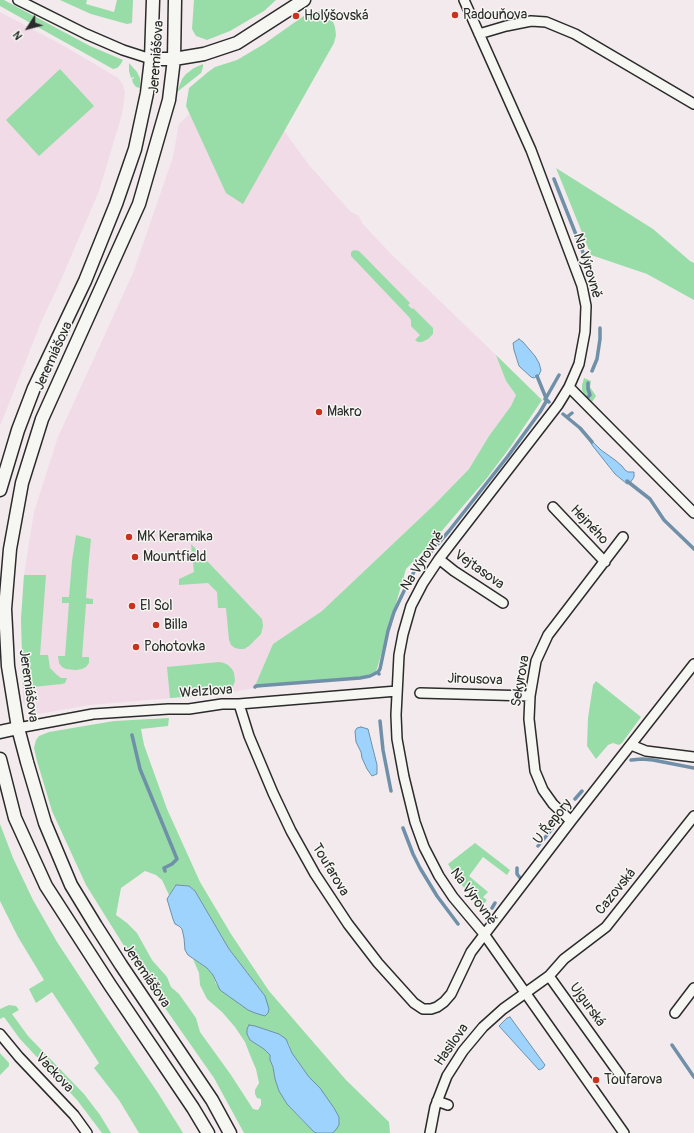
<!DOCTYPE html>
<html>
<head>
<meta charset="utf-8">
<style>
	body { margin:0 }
	#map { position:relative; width:694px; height:1133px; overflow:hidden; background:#f3eaed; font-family:Pangolin,sans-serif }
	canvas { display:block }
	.north { position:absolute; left:8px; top:8px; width:40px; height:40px; -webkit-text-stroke:3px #f6f6f2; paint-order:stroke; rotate:234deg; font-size:11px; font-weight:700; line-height:16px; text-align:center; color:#2b2b2b }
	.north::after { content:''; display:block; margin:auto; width:14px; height:18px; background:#2b2b2b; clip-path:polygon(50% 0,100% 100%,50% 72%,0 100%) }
</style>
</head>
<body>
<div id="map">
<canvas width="694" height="1133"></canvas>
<div class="north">N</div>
</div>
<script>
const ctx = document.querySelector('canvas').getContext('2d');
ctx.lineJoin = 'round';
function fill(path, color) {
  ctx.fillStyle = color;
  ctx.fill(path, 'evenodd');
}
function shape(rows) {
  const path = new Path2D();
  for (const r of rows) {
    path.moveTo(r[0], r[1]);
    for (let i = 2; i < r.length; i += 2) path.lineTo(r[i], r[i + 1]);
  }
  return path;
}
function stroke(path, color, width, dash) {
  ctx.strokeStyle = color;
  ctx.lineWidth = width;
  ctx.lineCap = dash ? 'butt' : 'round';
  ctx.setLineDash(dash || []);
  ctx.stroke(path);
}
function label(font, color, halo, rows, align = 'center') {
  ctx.font = font + ' Pangolin,sans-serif';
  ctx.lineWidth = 3;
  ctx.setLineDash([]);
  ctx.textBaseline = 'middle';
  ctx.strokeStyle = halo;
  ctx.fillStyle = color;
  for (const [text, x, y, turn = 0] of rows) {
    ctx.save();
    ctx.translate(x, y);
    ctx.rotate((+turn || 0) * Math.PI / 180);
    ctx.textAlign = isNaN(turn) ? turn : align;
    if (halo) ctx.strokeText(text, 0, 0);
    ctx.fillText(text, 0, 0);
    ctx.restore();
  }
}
fill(shape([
	[0,12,64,46,118,78,123,85,125,93,122,114,99,191,61,280,42,320,0,426],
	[246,59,282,128,309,165,350,211,359,216,362,223,390,253,496,355,506,381,516,395,511,406,489,436,469,469,434,505,322,611,273,644,254,688,220,694,90,705,38,714,31,712,26,707,23,702,21,619,24,575,34,512,58,437,133,273,173,157,179,124]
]), '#f0dbe7');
fill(shape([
	[0,0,4,0,90,46,123,60,120,65,117,68,113,69,0,6],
	[60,0,87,0,86,4,114,12,117,0,133,0,132,23,127,24,91,14],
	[194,0,276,0,264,11,230,31,207,40,196,36,192,29],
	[317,11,323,12,328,14,332,19,335,27,336,35,334,43,243,204,226,193,186,106,189,88,208,72,215,67,237,60,264,44,305,15,310,12],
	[129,63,137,72,140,78,140,88,136,87,133,83,132,79,134,78,134,77,131,78,129,71],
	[203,64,203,67,201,73,177,92,182,79,186,74,194,68],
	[60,69,94,106,39,156,6,120],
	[556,168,653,229,690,261,694,263,694,300,647,274,591,255],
	[354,250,359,251,362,254,410,303,408,305,412,309,413,308,433,328,433,334,428,339,422,342,418,342,415,340,420,335,411,326,411,320,409,317,352,257,351,256,351,252],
	[496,355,542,400,511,446,487,478,434,540,406,569,376,672,351,680,315,680,254,688,273,644,322,611,434,505,469,469,489,436,511,406,516,395,506,381],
	[584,378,591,381,590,387,596,396,592,402,585,395,582,390,582,385],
	[76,535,91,539,89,559,86,598,93,599,93,604,86,604,82,657,89,657,89,663,86,667,82,669,76,670,66,669,62,667,59,663,58,656,65,656,69,603,62,603,62,597,69,597,72,561],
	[191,544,262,619,263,626,261,634,249,646,244,649,240,649,235,648,231,645,229,640,226,608,218,608,217,592,208,583,179,585,179,579,194,572],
	[24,575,46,575,40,655,48,655,50,668,57,675,61,678,67,678,65,683,62,684,23,688,21,619],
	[219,662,224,663,228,665,232,669,234,673,235,681,233,686,230,690,226,693,220,694,170,698,167,667],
	[596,681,641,717,622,743,619,745,613,743,608,745,596,759,587,746,588,718,593,685],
	[169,718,168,726,141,729,144,745,167,809,200,882,231,934,269,991,346,1080,389,1122,390,1133,332,1133,335,1131,320,1088,309,1077,292,1053,289,1044,279,1034,255,1026,247,1029,247,1034,250,1040,264,1049,270,1055,270,1060,273,1067,275,1079,279,1091,287,1104,302,1120,314,1132,317,1133,244,1133,214,1078,144,978,86,885,52,811,37,761,34,748,36,740,39,736,49,732,114,721],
	[145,871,156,875,162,880,169,895,176,885,189,886,195,891,229,949,265,996,248,1010,216,984,213,975,207,968,193,959,199,973,200,985,207,999,222,1012,235,1027,245,1042,250,1055,256,1069,259,1083,255,1090,255,1094,257,1098,261,1099,261,1105,258,1110,253,1109,231,1075,200,1032,196,1018,179,994,171,987,167,977,152,960,137,933,127,923,116,915,121,888],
	[0,824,13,858,33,900,57,942,107,1018,158,1093,183,1133,139,1133,119,1100,94,1068,99,1063,52,992,36,1003,29,989,44,980,18,937,0,901],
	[475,843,510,870,507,875,483,857,469,876,488,892,483,897,487,900,481,907,479,907,475,902,458,880,448,864],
	[9,1005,16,1006,19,1010,12,1014,28,1036,84,1094,100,1115,111,1133,102,1133,77,1100,20,1039,4,1017,0,1019,0,1009],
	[0,1053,9,1063,9,1066,0,1075]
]), '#98dca8');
const water = shape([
	[519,339,523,342,535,356,539,363,541,370,539,375,534,378,531,377,519,366,514,350,513,343,519,339],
	[589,439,590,439,601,450,615,460,622,466,625,470,628,472,634,472,634,477,630,483,627,484,615,474,592,445,589,439],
	[361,727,368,729,377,765,377,774,372,776,367,769,362,758,361,752,356,742,355,731,357,728,361,727],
	[176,885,189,886,195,891,229,949,265,996,269,1009,268,1013,265,1016,255,1013,248,1010,220,990,213,975,207,968,188,955,185,950,184,938,182,929,179,926,175,924,173,919,167,899,176,885],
	[510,1017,545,1065,543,1068,539,1070,499,1026,507,1018,510,1017],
	[249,1025,255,1026,279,1034,286,1039,292,1053,309,1077,320,1088,334,1108,339,1117,339,1125,335,1131,332,1133,317,1133,314,1132,287,1104,279,1091,275,1079,273,1067,270,1060,270,1055,264,1049,250,1040,247,1034,247,1029,249,1025]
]);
fill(water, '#9dd3fc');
stroke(water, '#6f90a8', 1);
stroke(shape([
	[554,179,588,265,593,282,595,294],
	[592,371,597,359,600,339,600,328],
	[537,376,546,398,545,399,549,402],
	[588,383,588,389,590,395,588,397],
	[546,398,559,375],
	[563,414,580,428,592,442],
	[567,417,572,413],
	[627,481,650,499,664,520,694,549],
	[379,674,378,672,380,669,388,631,394,612,404,591,415,570,449,531,508,456,540,412,547,400],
	[255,687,256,686,360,678,370,676,378,672],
	[380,721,383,750,391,791],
	[132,735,140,769,177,859,172,864,164,868,165,871],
	[631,760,642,759,653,760,694,768],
	[575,799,582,791],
	[403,828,413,854,420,868,437,896,458,924],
	[538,846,552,829],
	[517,868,517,874,521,879],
	[492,908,495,903],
	[672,1045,694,1077]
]), '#6f90a8', 3.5);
const street = shape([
	[18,0,86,34,123,50,151,59],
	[464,0,531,150,582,286,586,306,585,332,579,364,569,387,558,405,439,559,423,583,411,606,403,634,399,655,396,715,397,739,404,777,415,822,424,847,439,876,453,897,484,934,624,1133],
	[479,34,506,26,531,21,546,22,575,34,694,104],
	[569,387,694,513],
	[553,507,605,562],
	[439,559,454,571,503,603],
	[420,693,530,696],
	[239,704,249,736,273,793,291,831,315,874,348,924,378,963,414,1003,423,1009,431,1009,437,1007,444,1002,451,994,471,952,571,821,694,664],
	[18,728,93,714,168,709,189,709,222,704,239,704,397,691],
	[631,745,646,751,694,757],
	[571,821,553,804,543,790,535,771,529,719,530,696,536,661,548,635,623,537],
	[549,976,564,959,606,927,694,816],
	[675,1013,694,988],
	[0,1034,19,1057,74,1115,87,1133],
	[437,1101,448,1105],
	[430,1133,435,1107,447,1076,463,1051,483,1027,503,1009,549,976,620,1075]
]);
const secondary = shape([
	[175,0,174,59,169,100,139,204,42,419,22,483,10,549,5,609,8,666,18,728,27,762,45,823,71,885,96,926,121,965,212,1100,230,1133],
	[151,59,174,59,204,54,237,43,304,0],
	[0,490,18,430,34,388,85,281,116,204,135,149,147,93,151,59,153,0],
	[0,732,18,728],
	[0,759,15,818,46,886,110,985,193,1108,208,1133]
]);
stroke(street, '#2b2b2b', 12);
stroke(secondary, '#2b2b2b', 15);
stroke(street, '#f6f6f2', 9);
stroke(secondary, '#f6f6f2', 12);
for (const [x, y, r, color] of [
	[455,15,4,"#c8321e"],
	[296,16,4,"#c8321e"],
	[319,412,4,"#c8321e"],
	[129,537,4,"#c8321e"],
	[135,557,4,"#c8321e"],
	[132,606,4,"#c8321e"],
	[156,625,4,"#c8321e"],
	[136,647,4,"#c8321e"],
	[596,1080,4,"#c8321e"]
]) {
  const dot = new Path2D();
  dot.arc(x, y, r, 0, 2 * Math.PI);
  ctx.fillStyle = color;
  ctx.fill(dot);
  stroke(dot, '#f6f6f2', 1.5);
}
label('14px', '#2b2b2b', '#f6f6f2', [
	["Radouňova",463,15],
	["Holýšovská",304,16],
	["Makro",327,412],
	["MK Keramika",137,537],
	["Mountfield",143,557],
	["El Sol",140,606],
	["Billa",164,625],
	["Pohotovka",144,647],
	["Toufarova",604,1080]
], 'left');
label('14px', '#2b2b2b', '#f6f6f2', [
	["Jeremiášova",157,57,-86],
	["Na Výrovně",587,266,73],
	["Jeremiášova",54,356,-66],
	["Hejného",589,525,47],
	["Na Výrovně",423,561,-57],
	["Vejtasova",479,570,35],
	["Jirousova",475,680,2],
	["Sekyrova",521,681,-80],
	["Jeremiášova",28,686,82],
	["Welzlova",206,692,-4],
	["U Řepory",553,822,-52],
	["Toufarova",330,870,59],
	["Cazovská",616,892,-51],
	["Na Výrovně",473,897,53],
	["Jeremiášova",146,976,56],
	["Ujgurská",587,1005,54],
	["Hasilova",452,1045,-55],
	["Vackova",54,1073,47]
]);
</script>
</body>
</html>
